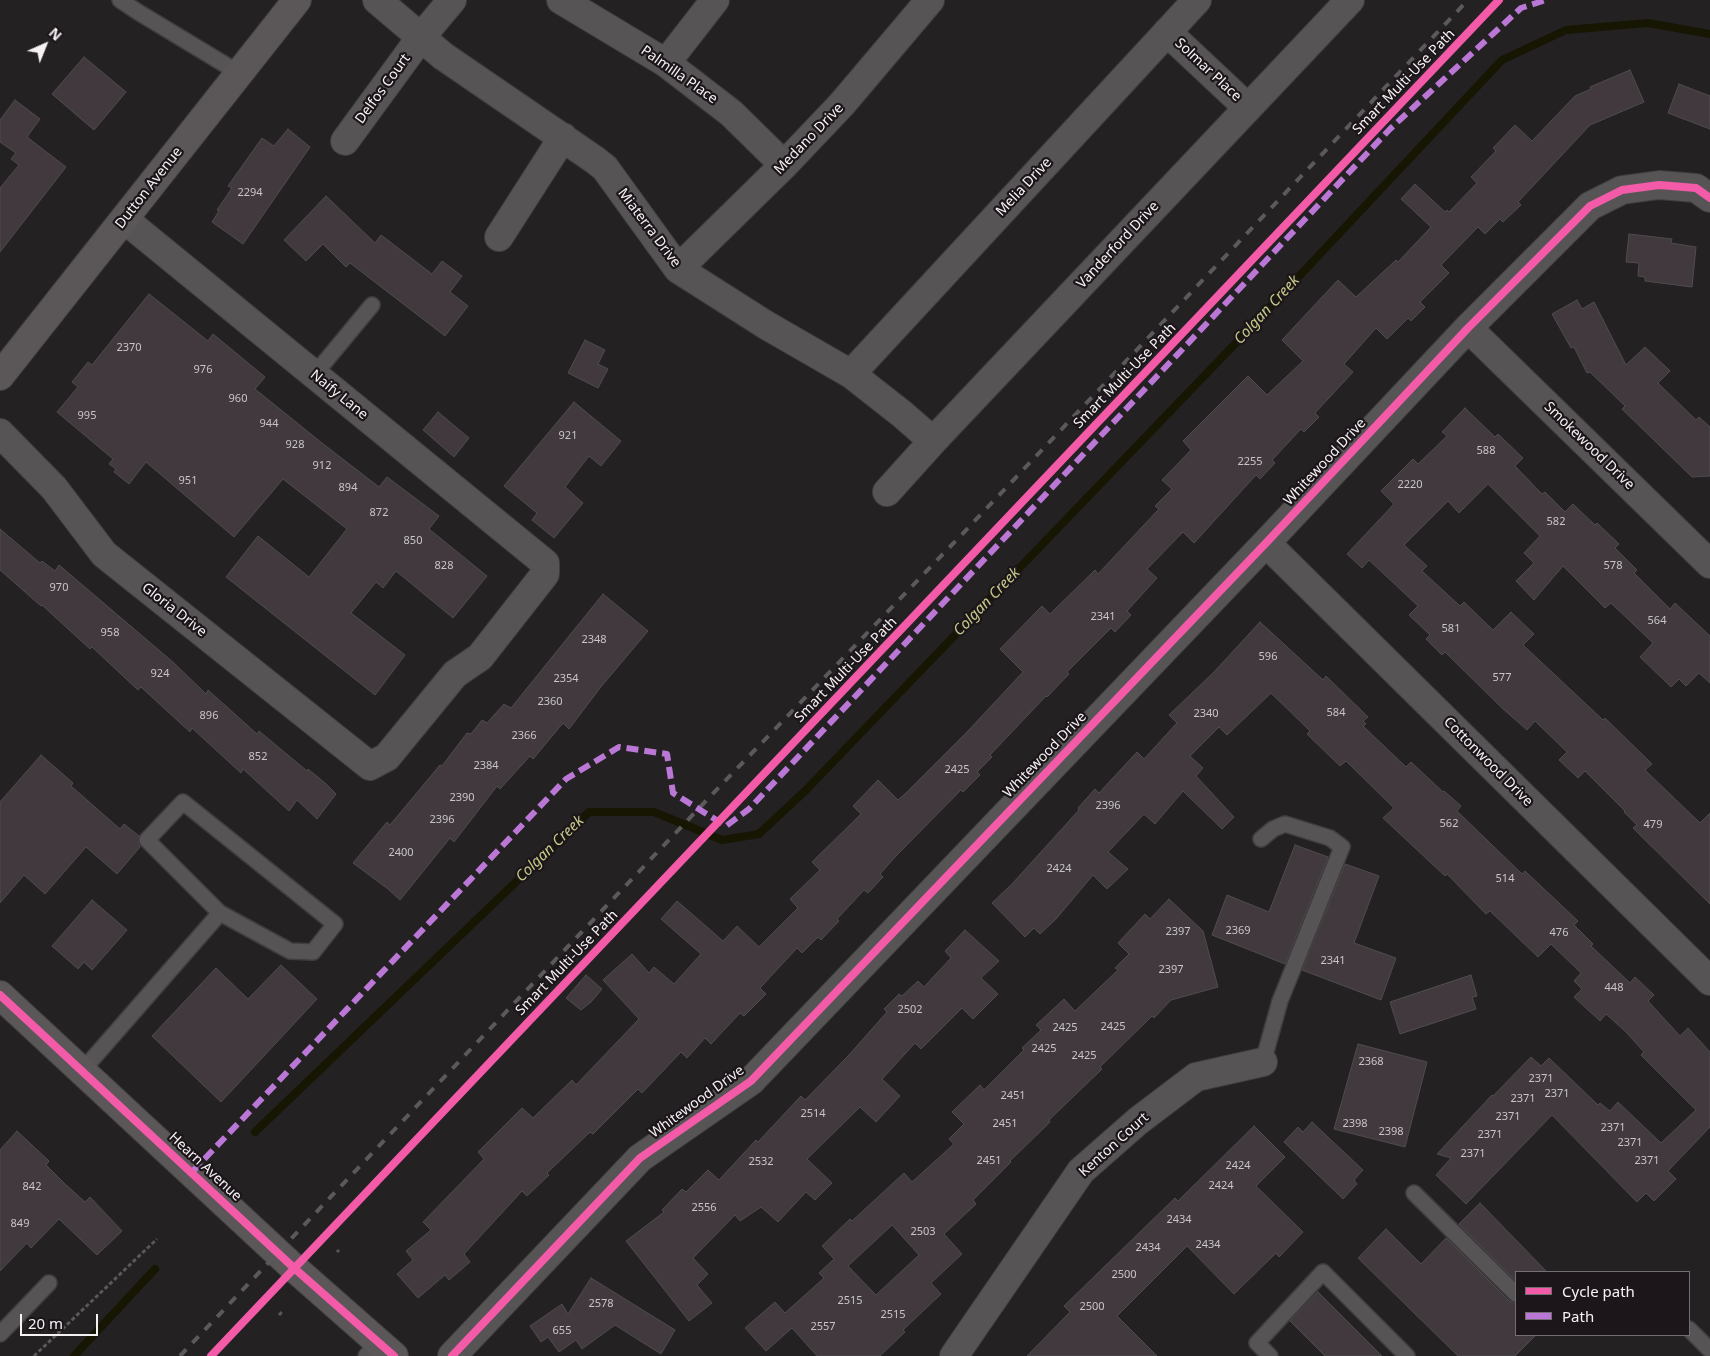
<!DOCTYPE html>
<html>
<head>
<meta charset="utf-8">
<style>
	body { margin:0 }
	#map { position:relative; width:1710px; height:1356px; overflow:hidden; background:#242123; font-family:"Noto Sans",sans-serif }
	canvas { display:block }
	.legend { position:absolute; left:1515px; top:1271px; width:175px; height:65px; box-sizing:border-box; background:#1c161a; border:1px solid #736e71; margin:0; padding:6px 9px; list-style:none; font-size:15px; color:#f6f2f4 }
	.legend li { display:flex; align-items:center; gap:10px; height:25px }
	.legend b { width:25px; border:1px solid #736e71 }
	.north { position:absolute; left:20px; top:20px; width:50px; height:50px; -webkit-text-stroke:4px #1c161a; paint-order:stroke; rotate:44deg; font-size:14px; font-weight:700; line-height:20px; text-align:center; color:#f6f2f4 }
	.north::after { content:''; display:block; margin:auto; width:18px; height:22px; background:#f6f2f4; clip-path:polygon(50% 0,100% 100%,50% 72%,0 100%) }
	.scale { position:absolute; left:20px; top:1314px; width:78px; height:22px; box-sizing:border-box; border:2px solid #f6f2f4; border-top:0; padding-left:6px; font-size:15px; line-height:18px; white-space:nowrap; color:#f6f2f4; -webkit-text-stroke:4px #1c161a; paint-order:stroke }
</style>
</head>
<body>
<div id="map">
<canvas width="1710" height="1356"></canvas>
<ul class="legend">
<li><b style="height:6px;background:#f35aa7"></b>Cycle path</li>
<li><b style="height:6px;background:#ba77d6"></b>Path</li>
</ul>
<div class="north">N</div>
<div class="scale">20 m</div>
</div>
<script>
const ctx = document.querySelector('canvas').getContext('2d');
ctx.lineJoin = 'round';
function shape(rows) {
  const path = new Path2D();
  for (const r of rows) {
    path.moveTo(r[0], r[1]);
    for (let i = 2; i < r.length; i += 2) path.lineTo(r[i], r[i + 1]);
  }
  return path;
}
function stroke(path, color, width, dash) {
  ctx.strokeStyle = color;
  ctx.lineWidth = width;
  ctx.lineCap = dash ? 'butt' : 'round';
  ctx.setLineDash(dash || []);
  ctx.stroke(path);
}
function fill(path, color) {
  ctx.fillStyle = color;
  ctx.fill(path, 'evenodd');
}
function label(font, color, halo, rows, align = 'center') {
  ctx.font = font + ' "Noto Sans",sans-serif';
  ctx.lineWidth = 4.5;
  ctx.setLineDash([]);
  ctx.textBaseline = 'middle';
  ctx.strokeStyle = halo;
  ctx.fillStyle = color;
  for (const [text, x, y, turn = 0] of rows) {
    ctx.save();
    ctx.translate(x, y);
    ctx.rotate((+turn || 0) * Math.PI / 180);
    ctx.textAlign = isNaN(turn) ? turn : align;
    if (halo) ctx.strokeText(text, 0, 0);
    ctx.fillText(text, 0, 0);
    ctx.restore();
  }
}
stroke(shape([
	[255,1132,589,812,654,812,722,840,759,834,806,790,1258,320,1502,60,1566,30,1648,23,1710,34],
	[74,1356,155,1269]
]), '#161603', 8);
const building = shape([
	[84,57,126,92,94,130,52,94,84,57],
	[1630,70,1644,102,1590,125,1518,202,1521,205,1503,222,1500,219,1485,234,1478,227,1441,265,1449,273,1420,302,1425,307,1411,321,1408,318,1387,339,1376,328,1344,364,1353,372,1315,413,1319,417,1304,432,1301,429,1272,460,1275,463,1260,479,1256,475,1194,543,1183,532,1147,569,1157,578,1127,611,1131,615,1115,632,1111,628,1067,672,1069,674,1047,697,1046,696,990,755,992,757,977,772,980,775,963,792,961,790,895,857,880,874,883,877,868,893,864,890,837,919,839,921,821,940,818,937,802,953,797,948,760,988,766,994,744,1016,740,1013,711,1044,705,1038,687,1058,681,1052,642,1093,638,1089,593,1134,590,1132,547,1173,549,1175,527,1196,522,1191,464,1254,470,1262,449,1280,445,1275,418,1298,397,1274,413,1260,406,1251,431,1230,423,1222,484,1159,478,1152,522,1108,533,1118,572,1080,576,1085,639,1019,603,980,632,954,649,973,654,967,674,984,701,954,661,919,677,901,723,941,737,926,759,947,798,908,790,899,820,870,812,862,861,814,853,806,878,780,898,800,906,793,967,732,1023,672,1000,649,1042,606,1050,614,1095,570,1098,574,1159,509,1155,506,1172,489,1162,480,1191,450,1183,441,1248,376,1267,395,1303,361,1282,340,1338,280,1356,297,1396,260,1398,262,1431,227,1401,199,1415,184,1445,212,1447,210,1449,212,1477,183,1471,177,1496,151,1493,148,1515,125,1532,141,1575,96,1591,89,1590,87,1630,70],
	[1679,84,1710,96,1710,129,1668,113,1679,84],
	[15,100,40,119,27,137,66,167,0,252,0,188,19,165,11,159,16,153,0,142,0,120,15,100],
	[288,129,310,147,243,244,212,222,219,211,217,210,232,188,228,186,262,138,274,146,288,129],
	[326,196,375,243,381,235,432,274,442,261,462,276,450,292,468,306,445,336,350,263,346,267,323,244,306,261,284,240,326,196],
	[1629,234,1672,239,1671,243,1696,247,1692,287,1645,281,1645,277,1638,276,1639,263,1626,262,1629,234],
	[149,294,208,341,213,334,265,377,255,389,322,443,379,487,387,477,439,516,429,529,487,576,453,618,396,571,383,588,376,582,351,613,405,655,375,695,226,577,258,536,309,577,347,529,283,479,234,537,146,462,129,484,114,472,116,469,109,464,113,459,57,412,78,387,72,382,88,362,92,365,149,294],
	[1577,300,1582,309,1594,302,1626,365,1645,347,1670,371,1658,383,1696,420,1699,417,1710,427,1710,476,1692,477,1622,409,1625,406,1590,372,1587,373,1574,347,1571,348,1552,314,1577,300],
	[585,340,605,350,598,364,608,369,598,388,568,373,585,340],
	[574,402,621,441,601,466,589,456,565,487,583,503,554,538,532,520,537,513,504,486,574,402],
	[1465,408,1495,437,1498,434,1523,458,1515,466,1542,494,1545,492,1565,512,1573,504,1595,525,1597,523,1619,544,1615,548,1637,570,1634,573,1670,609,1675,603,1710,636,1710,683,1699,673,1686,686,1679,679,1671,687,1640,657,1653,643,1611,603,1605,608,1563,566,1534,600,1516,581,1534,563,1524,553,1540,536,1488,484,1459,513,1448,501,1404,545,1427,566,1422,571,1460,606,1464,602,1493,630,1511,612,1534,634,1523,645,1603,720,1605,718,1652,764,1645,770,1700,823,1710,813,1710,904,1633,828,1637,825,1624,812,1625,811,1585,771,1578,778,1559,760,1567,752,1535,721,1527,730,1502,708,1445,652,1442,655,1426,639,1430,635,1409,615,1418,606,1369,560,1362,568,1347,554,1394,504,1381,491,1413,459,1418,464,1447,436,1442,432,1465,408],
	[438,412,469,438,454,457,423,430,438,412],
	[0,529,40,563,42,561,55,571,59,565,174,663,206,694,208,690,257,734,259,731,307,771,308,769,325,783,336,794,317,819,297,800,289,811,243,769,241,773,192,728,190,732,141,687,138,690,92,647,90,649,42,605,41,606,0,570,0,529],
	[603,594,648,631,600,688,569,729,563,723,533,759,530,756,500,789,497,786,454,842,450,838,400,900,388,889,353,863,387,822,390,825,440,765,442,766,467,733,471,734,482,720,487,723,504,704,511,708,603,594],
	[1260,622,1323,680,1326,676,1368,717,1363,721,1366,724,1363,726,1406,767,1411,762,1443,792,1444,791,1461,806,1457,811,1522,874,1525,871,1578,921,1574,925,1593,944,1591,946,1630,983,1635,977,1654,995,1648,1001,1680,1036,1688,1028,1710,1052,1710,1127,1668,1171,1676,1179,1654,1201,1646,1193,1637,1202,1552,1115,1466,1204,1436,1175,1451,1158,1437,1154,1492,1095,1493,1096,1531,1057,1541,1066,1549,1058,1598,1105,1600,1103,1610,1111,1618,1102,1661,1143,1696,1110,1641,1055,1644,1052,1625,1031,1606,1014,1600,1021,1574,997,1582,989,1574,981,1581,973,1551,944,1538,957,1490,911,1486,914,1447,874,1445,876,1383,818,1394,808,1346,761,1340,766,1307,734,1310,731,1271,693,1227,735,1219,727,1190,756,1203,768,1196,776,1234,817,1222,829,1183,791,1155,824,1144,814,1108,852,1128,869,1107,889,1093,875,1056,919,1040,934,1034,928,1025,937,992,903,1012,884,1079,810,1078,808,1095,789,1099,793,1137,752,1144,759,1177,723,1169,715,1214,672,1260,622],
	[41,755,73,783,71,786,120,829,124,824,139,836,138,842,140,847,117,874,86,847,45,894,24,875,0,903,0,802,41,755],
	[1295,845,1328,857,1285,964,1212,935,1227,895,1269,912,1295,845],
	[1345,864,1379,876,1354,943,1396,958,1381,1000,1302,970,1345,864],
	[1169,899,1203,931,1218,987,1171,1000,1154,1018,1152,1016,1100,1067,1102,1069,1049,1120,1050,1122,1010,1161,1011,1162,973,1200,976,1204,944,1234,962,1254,931,1283,941,1294,903,1330,905,1332,880,1356,817,1356,792,1328,766,1351,745,1328,775,1302,785,1313,824,1278,819,1273,834,1259,822,1246,850,1219,852,1221,904,1173,912,1182,954,1144,949,1139,964,1124,952,1112,980,1085,984,1090,1024,1050,1022,1048,1041,1030,1036,1025,1064,999,1075,1011,1118,970,1115,968,1129,954,1118,943,1145,914,1150,919,1169,899],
	[892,1225,919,1255,876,1295,848,1266,892,1225],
	[92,900,127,930,92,970,84,962,78,969,52,946,92,900],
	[965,930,999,961,981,978,998,994,973,1019,962,1008,921,1049,915,1043,882,1079,900,1096,876,1122,860,1107,807,1159,832,1183,815,1200,806,1192,778,1222,761,1207,740,1221,735,1215,693,1258,708,1274,697,1285,712,1303,689,1321,626,1241,664,1212,662,1210,682,1189,686,1192,708,1170,719,1180,756,1140,758,1142,801,1096,805,1100,849,1055,887,1012,884,1009,899,994,902,996,918,981,924,987,951,958,945,951,965,930],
	[281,965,317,999,221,1102,152,1036,216,968,248,999,281,965],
	[586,975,602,989,591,1002,581,1010,566,998,586,975],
	[1471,975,1477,996,1472,997,1476,1009,1400,1034,1390,1002,1471,975],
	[1358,1044,1427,1062,1405,1147,1334,1129,1358,1044],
	[1312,1122,1363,1170,1354,1180,1357,1184,1343,1199,1284,1142,1298,1127,1303,1132,1312,1122],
	[1254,1126,1285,1157,1256,1186,1303,1232,1279,1257,1276,1253,1234,1294,1187,1246,1117,1316,1157,1356,1027,1356,1070,1312,1064,1306,1175,1198,1178,1201,1254,1126],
	[17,1131,49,1161,46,1165,64,1183,85,1202,90,1197,122,1231,97,1255,59,1219,31,1248,27,1243,0,1271,0,1150,17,1131],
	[1480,1203,1547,1272,1516,1272,1516,1281,1459,1224,1480,1203],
	[1386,1229,1421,1264,1446,1238,1509,1301,1516,1303,1516,1335,1536,1335,1515,1356,1458,1356,1358,1258,1386,1229],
	[591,1278,675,1330,661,1354,615,1325,582,1349,576,1340,559,1352,548,1337,541,1342,530,1326,562,1304,568,1314,591,1278],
	[1318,1292,1382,1356,1325,1356,1290,1321,1318,1292]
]);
fill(building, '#41393e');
stroke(building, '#4f4c4e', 1);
const lane = shape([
	[120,0,138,12,239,73],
	[314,375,372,305],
	[1261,839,1273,829,1285,824,1330,838,1342,847,1280,1001,1263,1062],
	[82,1071,220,913,147,840,183,802,335,924,313,952,290,951,220,913],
	[1414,1193,1516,1294],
	[1689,1329,1710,1350],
	[0,1334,49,1283],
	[366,1356,378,1342],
	[1270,1356,1257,1343,1323,1272,1407,1356]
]);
const street = shape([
	[377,0,443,56,595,160,605,168,678,269,766,325,851,374,902,414,933,441],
	[561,0,666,63,731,113,784,165],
	[1167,32,1248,108],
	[666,63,715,0],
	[345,141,421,37,452,0],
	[499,237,563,137],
	[678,269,784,165,842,104,930,0],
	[1468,328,1710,564],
	[851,374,1197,0],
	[0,433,54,488,104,554,370,766,387,757,455,674,480,657,545,574,545,563,125,220],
	[887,492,933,441,1350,0],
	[1266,543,1710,981],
	[452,1356,640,1158,751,1081,1266,543,1468,328,1590,206,1622,190,1659,185,1696,188,1710,198],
	[954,1356,1081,1171,1138,1121,1196,1077,1263,1062]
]);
const secondary = shape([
	[0,376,297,0],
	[0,995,294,1268,394,1356]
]);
stroke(lane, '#3f3d3e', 18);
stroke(street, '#3f3d3e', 30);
stroke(secondary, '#3f3d3e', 30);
stroke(shape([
	[337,1252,339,1250],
	[279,1315,283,1311],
	[34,1356,157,1239]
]), '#5a5859', 3, [4, 2.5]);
stroke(lane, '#575456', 15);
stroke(street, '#575456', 28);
stroke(secondary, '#5b5759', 28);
stroke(shape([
	[180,1356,703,804,968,528,1468,0]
]), '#5b595a', 4, [9, 9]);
stroke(shape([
	[192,1172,566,779,619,747,667,754,673,793,726,826,749,809,1390,129,1521,8,1546,0]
]), '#ba77d6', 6, [12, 6]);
stroke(shape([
	[0,995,294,1268,394,1356],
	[211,1356,1499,0],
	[452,1356,640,1158,751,1081,1266,543,1468,328,1590,206,1622,190,1659,185,1696,188,1710,198]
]), '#f35aa7', 8);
label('11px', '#c9c4c6', null, [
	["2294",250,193],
	["2370",129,348],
	["976",203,370],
	["960",238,399],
	["995",87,416],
	["944",269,424],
	["921",568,436],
	["928",295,445],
	["588",1486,451],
	["2255",1250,462],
	["912",322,466],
	["951",188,481],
	["2220",1410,485],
	["894",348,488],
	["872",379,513],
	["582",1556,522],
	["850",413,541],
	["828",444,566],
	["578",1613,566],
	["970",59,588],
	["2341",1103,617],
	["564",1657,621],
	["581",1451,629],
	["958",110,633],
	["2348",594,640],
	["596",1268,657],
	["924",160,674],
	["577",1502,678],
	["2354",566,679],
	["2360",550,702],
	["584",1336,713],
	["2340",1206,714],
	["896",209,716],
	["2366",524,736],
	["852",258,757],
	["2384",486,766],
	["2425",957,770],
	["2390",462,798],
	["2396",1108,806],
	["2396",442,820],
	["562",1449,824],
	["479",1653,825],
	["2400",401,853],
	["2424",1059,869],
	["514",1505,879],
	["2369",1238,931],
	["2397",1178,932],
	["476",1559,933],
	["2341",1333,961],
	["2397",1171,970],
	["448",1614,988],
	["2502",910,1010],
	["2425",1113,1027],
	["2425",1065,1028],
	["2425",1044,1049],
	["2425",1084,1056],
	["2368",1371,1062],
	["2371",1541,1079],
	["2371",1557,1094],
	["2451",1013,1096],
	["2371",1523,1099],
	["2514",813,1114],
	["2371",1508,1117],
	["2451",1005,1124],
	["2398",1355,1124],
	["2371",1613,1128],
	["2398",1391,1132],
	["2371",1490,1135],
	["2371",1630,1143],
	["2371",1473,1154],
	["2451",989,1161],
	["2371",1647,1161],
	["2532",761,1162],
	["2424",1238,1166],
	["2424",1221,1186],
	["842",32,1187],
	["2556",704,1208],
	["2434",1179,1220],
	["849",20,1224],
	["2503",923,1232],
	["2434",1208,1245],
	["2434",1148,1248],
	["2500",1124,1275],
	["2515",850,1301],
	["2578",601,1304],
	["2500",1092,1307],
	["2515",893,1315],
	["2557",823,1327],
	["655",562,1331]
]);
label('14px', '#f6f2f4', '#1c161a', [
	["Solmar Place",1208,70,43],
	["Palmilla Place",679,75,35],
	["Smart Multi-Use Path",1404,82,-46],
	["Delfos Court",383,89,-54],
	["Medano Drive",809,139,-46],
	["Melia Drive",1024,187,-47],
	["Dutton Avenue",149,188,-52],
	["Miaterra Drive",649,228,53],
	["Vanderford Drive",1118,245,-47],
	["Smart Multi-Use Path",1125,376,-46],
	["Naify Lane",339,395,39],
	["Smokewood Drive",1589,446,44],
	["Whitewood Drive",1325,462,-47],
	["Gloria Drive",174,610,38],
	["Smart Multi-Use Path",846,670,-46],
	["Whitewood Drive",1045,755,-46],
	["Cottonwood Drive",1488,762,45],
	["Smart Multi-Use Path",567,963,-46],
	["Whitewood Drive",697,1102,-36],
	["Kenton Court",1114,1145,-42],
	["Hearn Avenue",205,1167,43]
]);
label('italic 15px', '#c6ca88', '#1c161a', [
	["Colgan Creek",1267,310,-47],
	["Colgan Creek",987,602,-46],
	["Colgan Creek",550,849,-44]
]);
</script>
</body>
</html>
